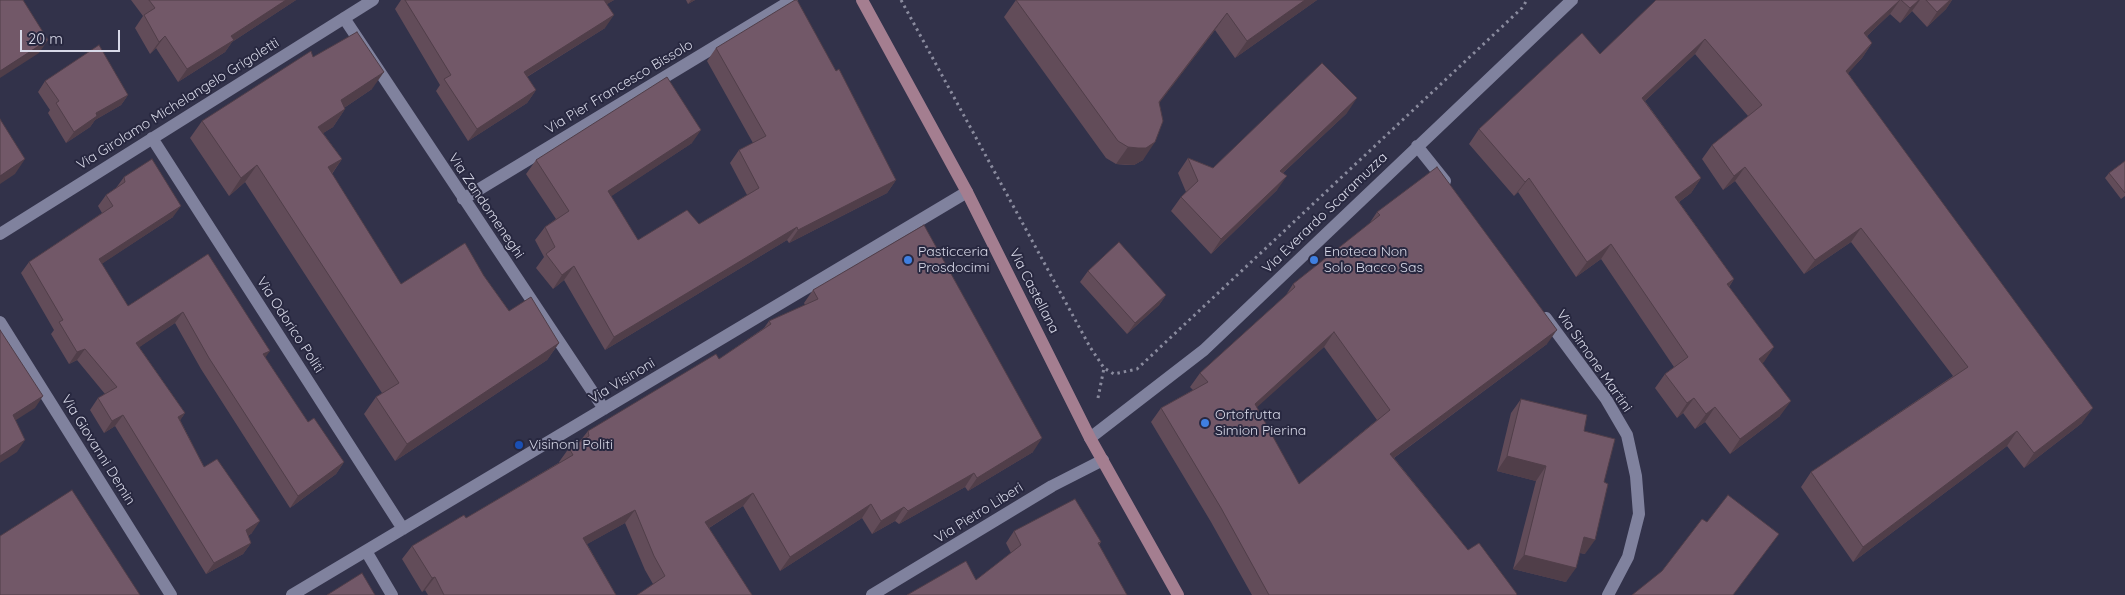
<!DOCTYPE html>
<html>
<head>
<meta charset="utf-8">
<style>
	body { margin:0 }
	#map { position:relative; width:2125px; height:595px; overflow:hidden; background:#32324a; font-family:Quicksand,sans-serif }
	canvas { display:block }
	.scale { position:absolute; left:20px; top:30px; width:100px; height:22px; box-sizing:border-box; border:2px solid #d8d9e8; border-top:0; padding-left:6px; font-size:15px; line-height:18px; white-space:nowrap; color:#d8d9e8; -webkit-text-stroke:4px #282840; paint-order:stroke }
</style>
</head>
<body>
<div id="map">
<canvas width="2125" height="595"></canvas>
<div class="scale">20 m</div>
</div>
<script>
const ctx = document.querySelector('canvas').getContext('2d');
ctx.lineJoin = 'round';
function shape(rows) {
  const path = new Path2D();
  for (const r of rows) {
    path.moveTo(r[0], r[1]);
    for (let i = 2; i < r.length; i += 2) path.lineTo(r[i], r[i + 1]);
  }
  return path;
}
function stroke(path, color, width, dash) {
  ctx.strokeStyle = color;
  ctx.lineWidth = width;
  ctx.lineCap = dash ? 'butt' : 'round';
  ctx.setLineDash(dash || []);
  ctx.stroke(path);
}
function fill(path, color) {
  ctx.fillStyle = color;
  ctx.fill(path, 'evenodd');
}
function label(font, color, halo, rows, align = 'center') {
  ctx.font = font + ' Quicksand,sans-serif';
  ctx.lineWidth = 4;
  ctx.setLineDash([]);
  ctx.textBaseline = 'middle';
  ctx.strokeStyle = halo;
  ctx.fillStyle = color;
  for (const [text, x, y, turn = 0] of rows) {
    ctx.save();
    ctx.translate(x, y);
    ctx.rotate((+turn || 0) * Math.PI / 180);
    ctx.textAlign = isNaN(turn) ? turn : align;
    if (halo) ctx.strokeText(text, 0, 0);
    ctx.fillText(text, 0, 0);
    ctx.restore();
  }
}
stroke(shape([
	[901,0,1090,347,1104,368,1114,374,1137,369,1522,8,1527,0],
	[1098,398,1104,368]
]), '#8a8b9e', 3, [2.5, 4]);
stroke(shape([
	[344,18,604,409],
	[152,138,403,529],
	[1417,146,1445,181],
	[463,199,792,0],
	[0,234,373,0],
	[1546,318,1606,399,1627,435,1636,476,1639,514,1628,557,1608,595],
	[0,322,171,595],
	[1090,438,1204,350,1572,0],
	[366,551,392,595],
	[292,595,967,192],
	[872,595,1052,486,1103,460]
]), '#80829e', 12);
stroke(shape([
	[862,0,967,192,1090,438,1178,595]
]), '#a47e90', 12);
fill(shape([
	[131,0,296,0,232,42,225,52,178,82,156,48,150,54,135,28,143,16],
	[401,0,614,0,607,4,605,28,527,77,536,90,527,103,468,141,436,91,440,85,395,9],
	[686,0,695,0,688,4],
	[1016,0,1317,0,1235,58,1215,30,1159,103,1143,160,1134,165,1126,165,1116,164,1106,158,1004,17],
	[1656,0,1952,0,1946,9,1927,27,1912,11,1900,23,1890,14,1867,36,1872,43,1862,58,1848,73,2082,423,2024,468,2007,446,1853,562,1801,487,1811,472,1953,376,1851,242,1804,274,1735,181,1723,190,1702,159,1712,145,1748,116,1695,54,1645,101,1701,178,1691,193,1679,202,1734,279,1729,287,1774,347,1762,363,1780,416,1730,454,1705,422,1695,429,1683,413,1677,418,1655,388,1665,374,1674,367,1601,259,1576,277,1518,192,1514,196,1469,144,1479,129,1600,54],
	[716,48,896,180,887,193,789,243,787,240,605,350,564,280,553,289,536,268,544,257,535,240,545,227,556,219,526,174,536,160,692,143,611,196,638,240,699,224,747,195,730,163,739,150,753,143,707,61],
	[313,57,372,89,344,108,345,109,333,127,323,133,342,159,332,174,401,284,484,276,509,311,559,343,547,360,395,461,364,414,376,397,382,393,245,182,229,196,190,138,202,121],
	[45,81,128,95,121,105,95,120,90,127,66,143,48,113,50,110,38,92],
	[1347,113,1283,173,1277,190,1211,254,1171,211,1181,197,1186,192,1178,173,1188,158,1213,168],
	[2125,161,2125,196,2121,199,2105,178,2109,173],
	[124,177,173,217,101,264,128,306,208,254,265,357,308,422,344,462,336,474,290,508,201,369,175,323,139,347,185,413,180,420,204,467,252,533,248,536,251,543,243,554,206,574,115,426,104,433,90,410,98,398,105,394,77,360,69,364,51,334,54,330,21,273,29,262,102,213,98,206,106,195,116,188],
	[1377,212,1547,344,1394,458,1468,550,1516,595,1252,595,1211,522,1151,422,1161,408,1193,390,1190,387,1200,373,1286,295,1293,284,1369,224],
	[1324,347,1377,420,1299,484,1256,407],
	[1088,271,1166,295,1159,305,1127,334,1080,282],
	[813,290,1033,452,968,491,965,487,899,524,895,521,872,534,862,518,780,571,743,506,709,528,752,595,653,584,645,570,625,523,587,544,616,595,428,595,425,590,422,592,402,559,412,546,466,518,560,462,559,462,569,448,580,441,588,431,719,359,764,328,769,321,805,305,804,303],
	[1521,399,1584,431,1585,554,1580,553,1566,582,1513,569,1536,481,1497,471,1511,413],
	[1014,531,1101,542,1099,545,976,580,1011,553,1006,543]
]), '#624c59');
fill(shape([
	[286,0,296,0,232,42,225,52,178,82,187,69,231,36],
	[603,0,614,0,595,11],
	[691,0,695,0,688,4],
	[1305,0,1317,0,1235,58,1247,41],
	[1900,0,1890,14,1854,48,1864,33],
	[1919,0,1920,0,1912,11,1900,23,1910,8],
	[1950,0,1952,0,1946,9,1927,27,1937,12],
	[1227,13,1215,30,1147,119,1159,102],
	[614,15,605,28,515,84,524,72],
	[165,36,156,48,150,54,159,42],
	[1705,39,1695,54,1632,113,1642,98],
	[48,40,39,53,0,78,0,71],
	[1872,43,1862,58,1836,86,1846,71],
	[384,72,372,89,329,118,341,100],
	[536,90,527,103,468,141,477,129],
	[128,95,121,105,95,120,90,127,66,143,74,132,96,113],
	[1357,98,1347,113,1270,185,1280,171],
	[345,109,333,127,306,144,318,127],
	[701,130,692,143,598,205,608,191],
	[1155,142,1143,160,1134,165,1116,164,1128,147],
	[25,159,15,174,0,184,0,176],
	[342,159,330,176,328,167],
	[257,165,245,182,229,196,241,178],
	[1745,167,1735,181,1723,190,1734,176],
	[1287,176,1277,190,1211,254,1221,239],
	[1529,178,1518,192,1514,196,1525,182],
	[1701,178,1691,193,1665,212,1675,197],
	[896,180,887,193,789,243,798,230],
	[181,206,173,217,91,271,99,259],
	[797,227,787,240,605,350,614,337],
	[1861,228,1851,242,1804,274,1815,260],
	[1611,244,1601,259,1576,277,1587,262],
	[574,266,564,280,553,289,562,275],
	[1734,279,1724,293,1727,284],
	[1166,295,1159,305,1127,334,1135,323],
	[183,312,175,323,128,355,136,343],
	[1557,330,1547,344,1380,468,1390,454],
	[1334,332,1324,347,1245,418,1255,404],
	[559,343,547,360,395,461,407,444],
	[1774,347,1764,362,1748,374,1759,359],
	[85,349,77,360,69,364,77,352],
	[270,351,262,362,263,354],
	[43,396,35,408,5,427,13,415],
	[1694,398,1683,413,1677,418,1687,403],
	[1791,401,1780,416,1730,454,1740,439],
	[1715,407,1705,422,1695,429,1706,414],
	[2093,408,2082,423,2024,468,2034,453],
	[185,413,177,425,178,417],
	[123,415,115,426,104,433,112,421],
	[2017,431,2007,446,1853,562,1863,547],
	[1042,438,1033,452,968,491,977,478],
	[25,440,17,452,0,463,0,456],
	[1507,456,1546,466,1536,481,1497,471],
	[344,462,336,474,290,508,298,496],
	[974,473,965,487,899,524,908,511],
	[753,493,743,506,696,536,705,522],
	[871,504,862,518,780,571,790,557],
	[904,507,895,521,872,534,881,521],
	[635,510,625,523,573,552,583,538],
	[260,521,252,533,238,542,246,530],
	[1584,537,1595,540,1585,554,1573,551],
	[251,543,243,554,206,574,214,563],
	[1524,555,1576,568,1566,582,1513,569],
	[435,577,425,590,422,592,432,578]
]), '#503e49');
const building = shape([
	[0,0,23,0,48,40,0,71,0,0],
	[149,0,286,0,231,36,234,40,187,69,165,36,159,42,144,15,155,8,149,0],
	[405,0,604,0,614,15,524,72,536,90,477,129,444,79,451,75,405,0],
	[795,0,797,0,836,71,839,69,896,180,798,230,797,227,614,337,574,266,562,275,546,254,555,247,545,227,569,211,536,160,667,77,701,130,608,191,638,240,687,210,699,224,759,188,739,150,766,136,716,48,795,0],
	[1016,0,1305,0,1247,41,1227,13,1159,102,1163,121,1155,142,1146,148,1138,148,1128,147,1118,141,1016,0],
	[1656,0,1900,0,1864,33,1872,43,1846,71,2093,408,2034,453,2017,431,1863,547,1811,472,1968,367,1861,228,1815,260,1745,167,1734,176,1712,145,1762,105,1705,39,1642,98,1701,178,1675,197,1734,279,1727,284,1774,347,1759,359,1791,401,1740,439,1715,407,1706,414,1694,398,1687,403,1665,374,1688,357,1611,244,1587,262,1529,178,1525,182,1479,129,1582,33,1600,54,1656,0],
	[1901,0,1919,0,1910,8,1901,0],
	[1926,0,1950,0,1937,12,1926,0],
	[357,32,384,72,341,100,345,109,318,127,342,159,328,167,401,284,465,243,484,276,509,311,531,297,559,343,407,444,376,397,399,383,257,165,241,178,202,121,311,51,313,57,357,32],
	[99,45,128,95,96,113,97,116,74,132,56,103,59,101,45,81,99,45],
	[1322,63,1357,98,1280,171,1287,176,1221,239,1181,197,1198,181,1188,158,1213,168,1322,63],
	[0,119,25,159,0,176,0,119],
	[152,159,181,206,99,259,128,306,208,254,270,351,263,354,308,422,314,418,344,462,298,496,209,358,183,312,136,343,185,413,178,417,204,467,217,459,260,521,246,530,251,543,214,563,123,415,112,421,98,398,117,387,85,349,77,352,59,322,63,320,29,262,113,206,106,195,125,182,124,177,152,159],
	[2125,161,2125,193,2109,173,2125,161],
	[1437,167,1557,330,1390,454,1468,550,1479,543,1517,594,1516,595,1269,595,1221,508,1161,408,1208,382,1200,373,1295,287,1293,284,1380,215,1377,212,1437,167],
	[1334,332,1390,410,1299,484,1255,404,1334,332],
	[924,225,1042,438,977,478,974,473,908,511,904,507,881,521,871,504,790,557,753,493,705,522,752,595,637,595,665,576,654,556,635,510,583,538,616,595,444,595,435,577,432,578,412,546,464,515,466,518,573,455,569,448,589,436,588,431,716,354,719,359,771,324,769,321,818,299,813,290,924,225],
	[1119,242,1166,295,1135,323,1088,271,1119,242],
	[0,330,43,396,13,415,25,440,0,456,0,330],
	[1521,399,1587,415,1584,431,1615,439,1604,482,1608,484,1595,540,1584,537,1576,568,1524,555,1546,466,1507,456,1521,399],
	[72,490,140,595,0,595,0,536,72,490],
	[1728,495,1779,534,1733,595,1632,595,1662,571,1702,519,1707,522,1728,495],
	[1075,499,1101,542,1098,543,1127,595,907,595,966,561,976,580,1021,545,1014,531,1075,499],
	[362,573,375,595,327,595,362,573]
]);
fill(building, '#725868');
stroke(building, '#503e49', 1);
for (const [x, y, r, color] of [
	[908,260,5,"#3f7fe0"],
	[1314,260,5,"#3f7fe0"],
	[1205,423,5,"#3f7fe0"],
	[519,445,5,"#1a4fb4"]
]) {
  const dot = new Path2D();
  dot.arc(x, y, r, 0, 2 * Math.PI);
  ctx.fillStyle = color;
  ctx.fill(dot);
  stroke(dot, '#282840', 2);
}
label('14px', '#d8d9e8', '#282840', [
	["Via Pier Francesco Bissolo",619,87,-31],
	["Via Girolamo Michelangelo Grigoletti",178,104,-32],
	["Via Zandomeneghi",486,206,56],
	["Via Everardo Scaramuzza",1325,213,-44],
	["Via Castellana",1034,291,63],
	["Via Odorico Politi",290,325,57],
	["Via Simone Martini",1594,361,55],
	["Via Visinoni",622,381,-31],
	["Via Giovanni Demin",98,450,58],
	["Via Pietro Liberi",979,513,-32]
]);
label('14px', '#d8d9e8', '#282840', [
	["Pasticceria",918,252],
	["Prosdocimi",918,268],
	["Enoteca Non",1324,252],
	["Solo Bacco Sas",1324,268],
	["Ortofrutta",1215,415],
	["Simion Pierina",1215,431],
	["Visinoni Politi",529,445]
], 'left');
</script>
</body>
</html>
